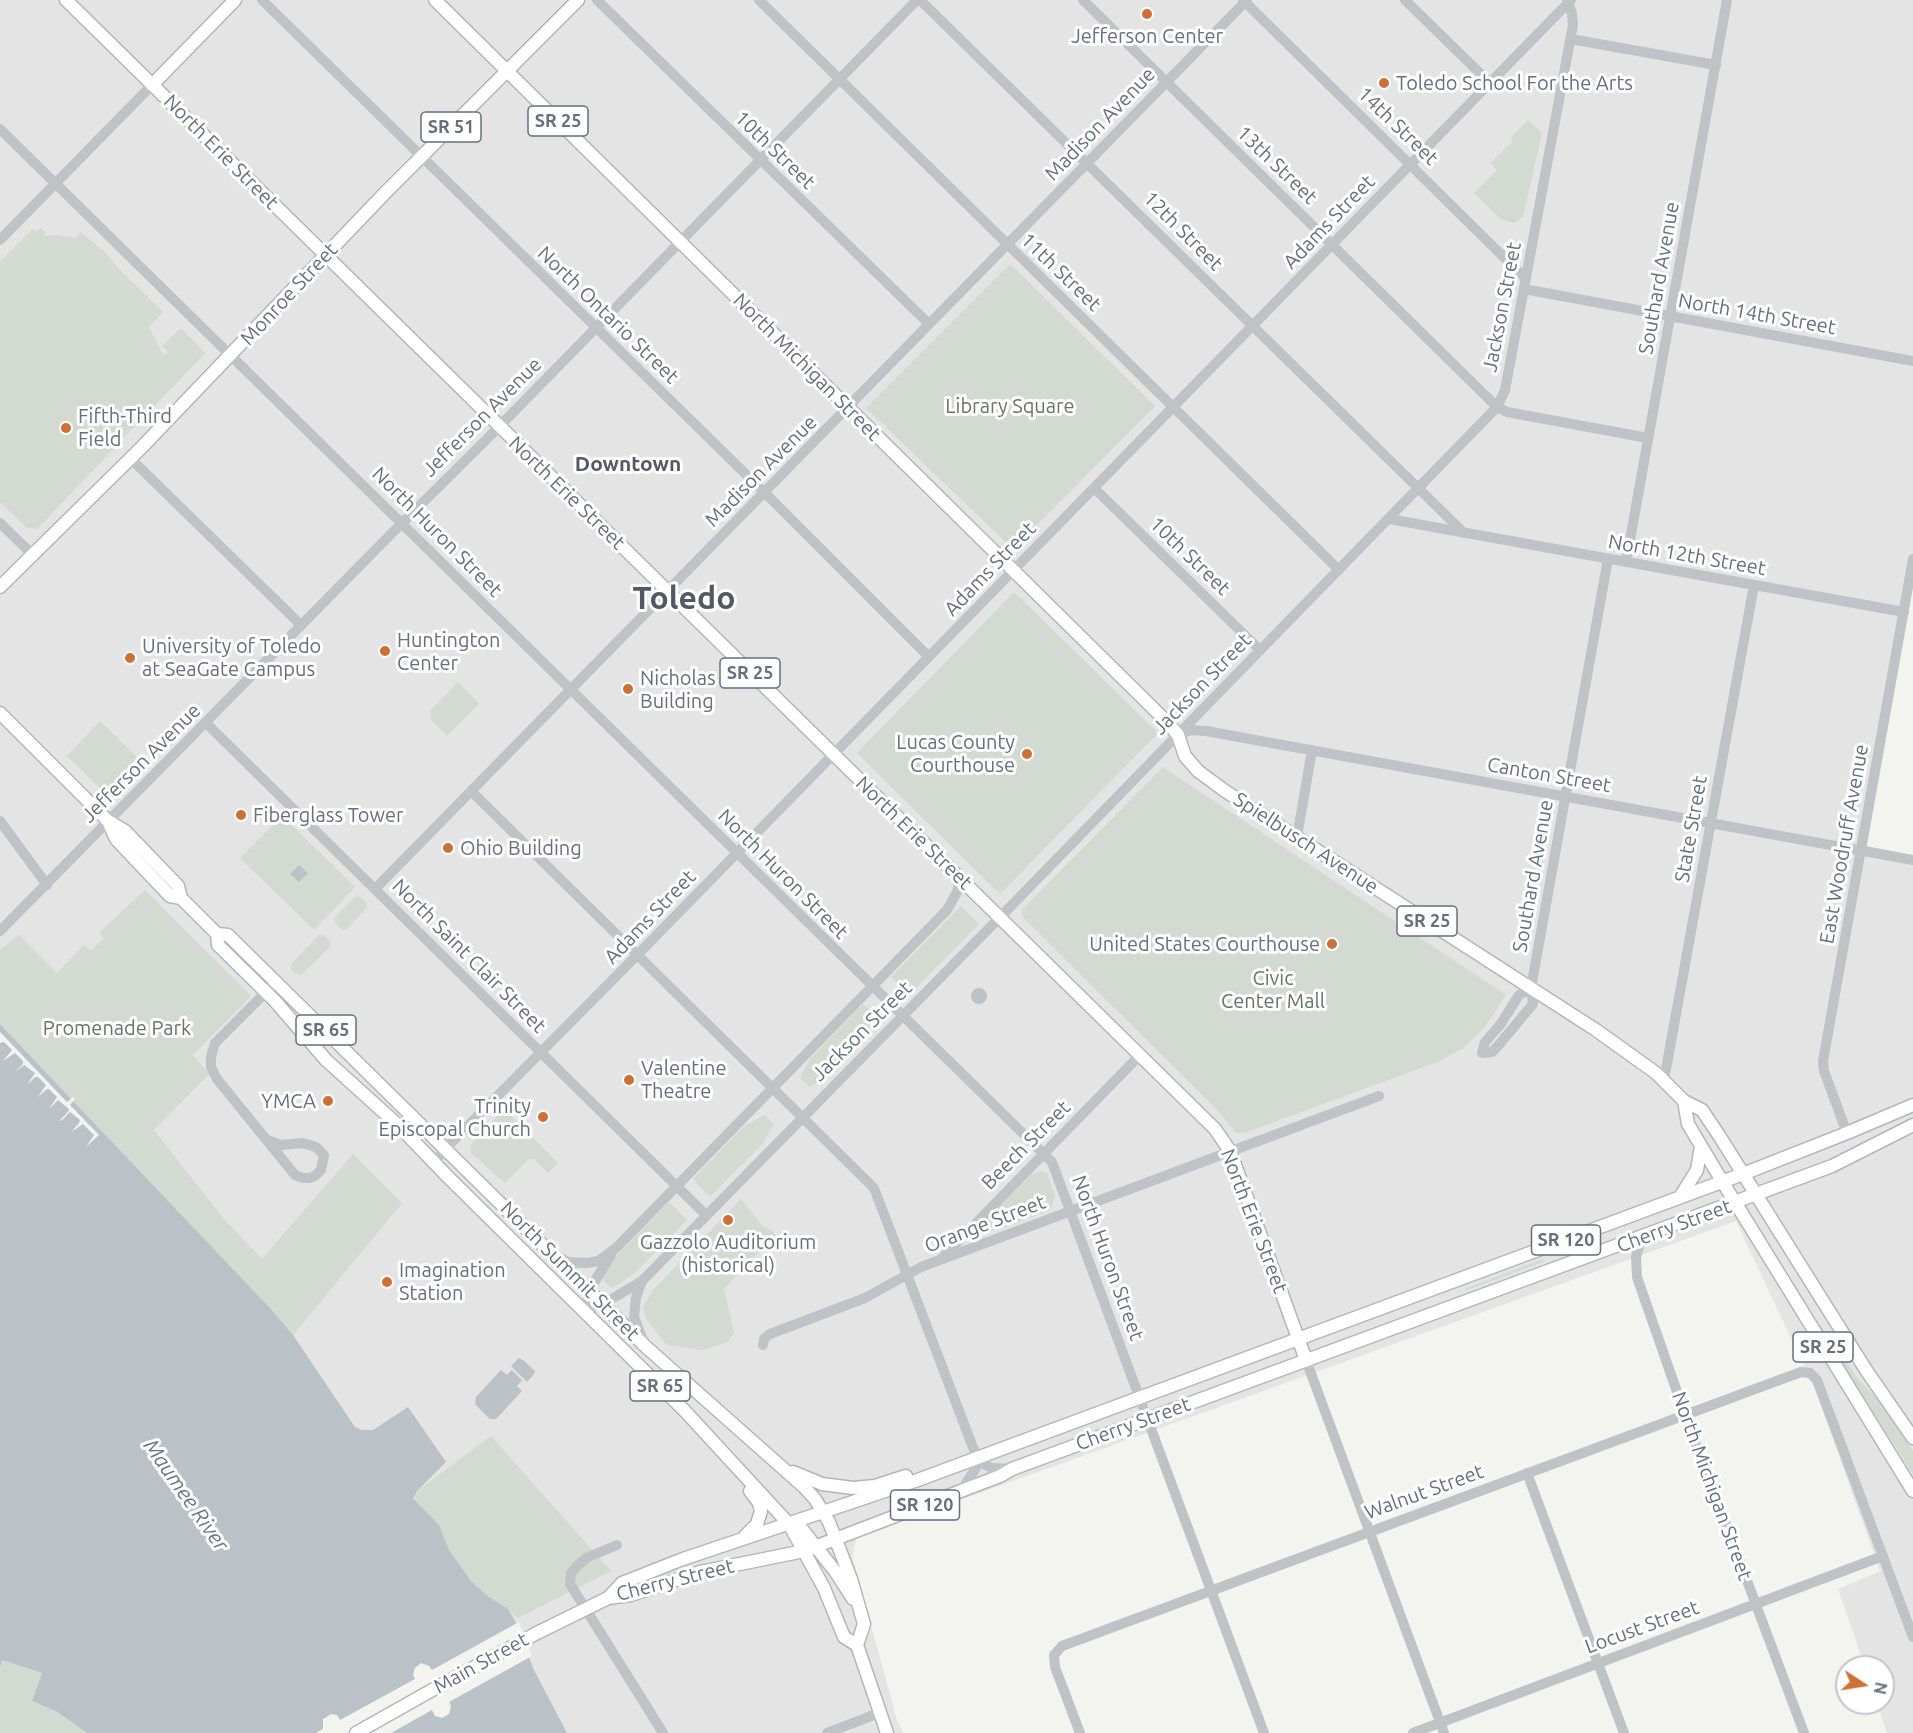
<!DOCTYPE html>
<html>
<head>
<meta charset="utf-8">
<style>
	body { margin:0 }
	#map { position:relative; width:1913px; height:1733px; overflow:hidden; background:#f3f3f0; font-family:Ubuntu,sans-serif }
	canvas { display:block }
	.north { position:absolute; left:1835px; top:1655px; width:60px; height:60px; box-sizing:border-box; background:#fff; border:2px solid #c2c5cb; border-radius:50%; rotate:102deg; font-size:16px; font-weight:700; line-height:24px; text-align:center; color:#666f7d }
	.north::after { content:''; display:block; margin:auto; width:21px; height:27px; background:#ce7035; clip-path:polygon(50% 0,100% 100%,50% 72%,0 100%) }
</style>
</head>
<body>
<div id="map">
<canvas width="1913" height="1733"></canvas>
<div class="north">N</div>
</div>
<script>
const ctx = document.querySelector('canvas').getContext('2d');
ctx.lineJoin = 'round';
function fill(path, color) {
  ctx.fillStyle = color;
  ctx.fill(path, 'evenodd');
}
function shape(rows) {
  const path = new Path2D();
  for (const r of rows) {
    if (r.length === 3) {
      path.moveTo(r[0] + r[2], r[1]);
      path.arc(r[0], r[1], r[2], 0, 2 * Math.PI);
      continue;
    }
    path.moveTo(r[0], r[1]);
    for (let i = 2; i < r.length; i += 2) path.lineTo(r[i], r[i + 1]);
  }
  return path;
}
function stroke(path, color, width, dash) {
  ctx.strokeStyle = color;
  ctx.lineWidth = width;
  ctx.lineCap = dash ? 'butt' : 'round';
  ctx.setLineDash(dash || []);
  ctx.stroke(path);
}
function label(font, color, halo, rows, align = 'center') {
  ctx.font = font + ' Ubuntu,sans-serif';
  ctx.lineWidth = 6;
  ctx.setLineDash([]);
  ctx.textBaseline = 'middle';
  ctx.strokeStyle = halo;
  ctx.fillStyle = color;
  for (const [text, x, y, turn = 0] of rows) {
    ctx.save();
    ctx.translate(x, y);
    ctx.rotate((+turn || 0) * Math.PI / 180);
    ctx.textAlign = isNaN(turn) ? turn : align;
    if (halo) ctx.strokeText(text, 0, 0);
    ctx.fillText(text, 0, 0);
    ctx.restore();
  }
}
fill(shape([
	[0,0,1913,0,1913,586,1867,846,1913,855,1913,1733,1887,1733,1877,1703,1883,1703,1883,1667,1865,1667,1838,1589,1880,1571,1815,1389,1736,1221,857,1537,852,1556,897,1720,903,1733,567,1733,533,1668,517,1624,461,1570,413,1497,408,1408,373,1430,362,1430,355,1427,293,1336,271,1309,0,1024]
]), '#e3e4e3');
fill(shape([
	[1528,120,1542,133,1523,217,1514,223,1501,219,1474,193,1497,170,1491,163,1513,141,1510,138],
	[41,228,45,233,43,236,58,235,76,238,81,232,107,254,118,268,163,312,149,327,163,355,169,352,162,346,181,328,205,353,37,529,27,528,0,502,0,262,33,229,37,232],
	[1010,264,1155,406,1013,549,866,408],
	[1014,592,1158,733,1000,894,857,753],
	[458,682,479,704,447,736,431,720,430,711],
	[100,721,143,763,110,798,67,756],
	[1163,767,1506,995,1483,1029,1463,1048,1440,1061,1244,1133,1236,1133,1220,1113,1022,916,1022,910],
	[282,816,355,887,314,930,240,858],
	[145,890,251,996,193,1055,209,1074,154,1130,223,1218,262,1259,353,1154,402,1203,293,1335,271,1309,0,1024,0,950,19,935,57,973,84,945,91,951,104,938,99,933],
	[355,897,360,897,367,903,367,907,347,929,342,930,335,922,335,917],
	[961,906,979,924,909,995,891,977],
	[319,935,324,935,330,941,330,947,301,975,296,974,291,969,291,964],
	[863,1004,882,1022,827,1076,810,1087,800,1078,804,1069,811,1058],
	[504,1109,558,1163,548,1173,534,1159,529,1159,505,1183,471,1153,471,1144],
	[764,1115,774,1124,763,1143,710,1197,693,1179,743,1127],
	[1042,1171,1047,1173,1055,1196,1051,1208,1046,1212,997,1230,992,1229,988,1223,990,1216,1031,1175],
	[741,1199,763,1227,771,1230,779,1239,768,1242,724,1289,734,1333,728,1342,702,1350,667,1345,646,1319,643,1307,653,1290],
	[669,1202,687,1220,634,1274,612,1288,602,1279,606,1269,620,1252],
	[1543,1259,1543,1262,1467,1290,1465,1289],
	[1809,1312,1837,1347,1858,1379,1876,1397,1913,1451,1913,1474],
	[491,1436,611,1571,518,1618,489,1597,471,1581,449,1550,439,1525,413,1497,417,1491],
	[2,1660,42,1673,32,1701,57,1712,87,1733,0,1733,0,1668]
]), '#d3dad1');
fill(shape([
	[299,865,308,873,299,882,290,874],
	[979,996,8],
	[0,1024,271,1309,293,1335,355,1427,362,1430,373,1430,408,1407,446,1462,417,1491,413,1498,439,1525,449,1550,471,1581,489,1597,508,1609,517,1624,533,1668,567,1733,87,1733,57,1712,32,1701,42,1673,2,1660,0,1668],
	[519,1358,523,1360,535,1371,534,1374,527,1382,511,1366],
	[501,1370,507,1375,512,1370,522,1380,517,1386,522,1391,496,1419,490,1419,475,1404,476,1397]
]), '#bbc2c7');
fill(shape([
	[0,1032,67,1102,73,1097,75,1099,70,1105,99,1135,86,1147,94,1135,83,1124,71,1132,79,1123,80,1120,70,1112,61,1121,60,1120,68,1112,69,1109,58,1100,49,1109,57,1097,49,1089,47,1089,38,1097,46,1085,38,1077,35,1077,27,1085,35,1073,24,1065,14,1073,23,1064,23,1061,15,1053,3,1061,12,1050,4,1042,0,1043],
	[519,1622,532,1656,449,1702,451,1706,449,1714,442,1718,435,1716,432,1710,391,1733,316,1733,323,1729,323,1719,331,1714,337,1715,340,1720,415,1679,413,1675,415,1668,421,1663,429,1666,432,1670]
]), '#f3f3f0');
const major = shape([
	[66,0,1215,1129,1230,1151,1306,1360],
	[435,0,1167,722,1178,735,1185,756,1198,771,1225,791,1596,1030,1656,1073,1684,1101,1702,1110,1720,1137,1866,1370,1913,1438],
	[152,85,235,0],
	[0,587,142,447,384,194,578,0],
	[0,713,108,821,125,831,178,886,181,898,217,934,218,945,275,1001,326,1060,399,1126,447,1176,684,1410,789,1524,824,1588,844,1637,857,1645],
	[108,821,116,839,170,896,181,898],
	[217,934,228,935,645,1346,804,1487,815,1499,829,1522,851,1579,864,1624,857,1645,887,1733],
	[1684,1101,1688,1124,1722,1181,1913,1491],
	[1680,1197,1697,1170,1701,1146],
	[793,1472,822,1484,853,1488,875,1486,906,1476],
	[789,1524,801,1528,835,1571,853,1599],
	[745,1536,757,1524,761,1511,759,1503,750,1491],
	[608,1598,622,1583,683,1559,915,1481,1743,1174,1847,1133,1913,1105],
	[608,1598,631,1595,700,1572,804,1551,1000,1476,1012,1469,1832,1166,1913,1125],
	[356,1733,434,1689]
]);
stroke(major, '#b3b5b9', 15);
stroke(shape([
	[262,0,765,493,929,657],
	[597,0,929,324],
	[759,0,1339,570],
	[920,0,1464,533],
	[1083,0,1497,407,1507,412,1648,438],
	[1243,0,1526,279],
	[1405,0,1490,83],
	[1571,39,1716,65],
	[0,129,1052,1162,1264,1733],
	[0,240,152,85],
	[1524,289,1913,361],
	[130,458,301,625],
	[1094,488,1260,650],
	[1389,519,1904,612],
	[0,523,33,555],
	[1626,562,1727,0],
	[206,723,706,1215],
	[1179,734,1191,730,1206,731,1913,860],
	[471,791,874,1188,977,1458,985,1465,992,1468,1012,1469],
	[0,821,47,885],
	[1297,837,1312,750],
	[375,889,1247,0],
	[0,931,393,532,490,436,917,0],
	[1531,988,1519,995,1500,1025,1485,1042,1482,1053,1492,1052,1497,1047,1533,1004,1531,988,1608,559],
	[1664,1080,1754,585],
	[1847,1133,1824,1071,1823,1061,1913,559],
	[267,1140,281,1145,303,1143,316,1147,324,1155,321,1170,315,1176,309,1178,303,1178,295,1175,217,1079,211,1067,211,1057,215,1043,276,982],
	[434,1163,446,1148,647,945,1571,0],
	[1642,1237,1636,1257,1637,1277,1685,1415,1804,1733],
	[555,1255,568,1262,587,1263,598,1261,616,1248,947,910,957,892,960,878],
	[942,1258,1141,1054],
	[642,1281,636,1297,634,1317,645,1346],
	[583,1310,603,1304,642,1281,1010,907,1497,407,1505,390,1573,25,1572,14,1567,0],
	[583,1310,596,1279,611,1255],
	[763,1345,764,1339,770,1334,865,1298,921,1267,1379,1096],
	[1306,1360,1444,1733],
	[1527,1473,1624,1733],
	[961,1491,976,1468,977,1458],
	[617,1545,588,1557,579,1564,571,1573,570,1584,663,1733],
	[827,1733,879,1713],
	[1080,1733,1055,1667,1054,1655,1062,1646,1801,1372,1810,1373,1817,1380,1913,1637],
	[1413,1733,1883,1556]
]), '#c0c2c5', 10);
stroke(major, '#fff', 12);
const majorBridge = shape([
	[434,1689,537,1633,608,1598]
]);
stroke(majorBridge, '#b3b5b9', 15, []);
stroke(majorBridge, '#fff', 12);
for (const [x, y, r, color] of [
	[1147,14,6,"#ce7035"],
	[1384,83,6,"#ce7035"],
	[66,428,6,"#ce7035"],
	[385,651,6,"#ce7035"],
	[130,658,6,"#ce7035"],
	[628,689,6,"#ce7035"],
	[1027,754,6,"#ce7035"],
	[241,815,6,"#ce7035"],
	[448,848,6,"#ce7035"],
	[1332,944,6,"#ce7035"],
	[629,1080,6,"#ce7035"],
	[328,1101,6,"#ce7035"],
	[543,1117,6,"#ce7035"],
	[728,1220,6,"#ce7035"],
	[387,1282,6,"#ce7035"]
]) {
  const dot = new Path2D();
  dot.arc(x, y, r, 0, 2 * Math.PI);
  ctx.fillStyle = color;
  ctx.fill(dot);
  stroke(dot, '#fff', 2);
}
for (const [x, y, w] of [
	[558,121,60],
	[451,127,60],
	[750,673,60],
	[1427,921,60],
	[326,1030,60],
	[1566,1240,69],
	[1823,1347,60],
	[660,1386,60],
	[925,1505,69]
]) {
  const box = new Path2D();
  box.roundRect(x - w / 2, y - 15, w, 30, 4.5);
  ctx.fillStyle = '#fff';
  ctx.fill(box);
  stroke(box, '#666f7d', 1.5);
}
label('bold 18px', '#666f7d', null, [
	["SR 25",558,121],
	["SR 51",451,127],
	["SR 25",750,673],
	["SR 25",1427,921],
	["SR 65",326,1030],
	["SR 120",1566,1240],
	["SR 25",1823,1347],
	["SR 65",660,1386],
	["SR 120",925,1505]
]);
label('20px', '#666f7d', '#fff', [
	["Jefferson Center",1147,36,"center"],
	["Toledo School For the Arts",1396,83],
	["Fifth-Third",78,416],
	["Field",78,439],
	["Huntington",397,640],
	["Center",397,663],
	["University of Toledo",142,646],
	["at SeaGate Campus",142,669],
	["Nicholas",640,678],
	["Building",640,701],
	["Lucas County",1015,742,"right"],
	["Courthouse",1015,765,"right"],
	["Fiberglass Tower",253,815],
	["Ohio Building",460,848],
	["United States Courthouse",1320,944,"right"],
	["Valentine",641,1068],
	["Theatre",641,1091],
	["YMCA",316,1101,"right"],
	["Trinity",531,1106,"right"],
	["Episcopal Church",531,1129,"right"],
	["Gazzolo Auditorium",728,1242,"center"],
	["(historical)",728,1265,"center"],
	["Imagination",399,1270],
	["Station",399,1293]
], 'left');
label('20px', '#666f7d', '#fff', [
	["Madison Avenue",1100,124,-46],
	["14th Street",1398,126,44],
	["10th Street",775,150,44],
	["North Erie Street",221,152,45],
	["13th Street",1277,165,44],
	["Adams Street",1329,222,-46],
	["12th Street",1183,231,45],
	["11th Street",1061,272,44],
	["Southard Avenue",1659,278,-80],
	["Monroe Street",289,294,-47],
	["Jackson Street",1502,307,-79],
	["North 14th Street",1757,314,10],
	["North Ontario Street",608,315,44],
	["North Michigan Street",807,367,45],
	["Jefferson Avenue",482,417,-45],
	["Madison Avenue",761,471,-45],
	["North Erie Street",567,493,44],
	["North Huron Street",437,532,45],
	["North 12th Street",1687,555,10],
	["10th Street",1190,556,44],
	["Adams Street",990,569,-46],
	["Jackson Street",1202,684,-46],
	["Jefferson Avenue",141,763,-45],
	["Canton Street",1549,775,10],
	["State Street",1691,829,-80],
	["North Erie Street",914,833,44],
	["Spielbusch Avenue",1306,843,33],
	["East Woodruff Avenue",1844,844,-80],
	["North Huron Street",783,874,45],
	["Southard Avenue",1533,876,-80],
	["Adams Street",650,917,-46],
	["North Saint Clair Street",469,956,45],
	["Jackson Street",862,1031,-45],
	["Beech Street",1026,1145,-45],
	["North Erie Street",1254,1221,69],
	["Orange Street",985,1224,-21],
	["Cherry Street",1674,1226,-20],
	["North Huron Street",1108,1258,70],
	["North Summit Street",570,1271,45],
	["Cherry Street",1133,1424,-20],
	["North Michigan Street",1712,1486,70],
	["Walnut Street",1424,1492,-20],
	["Cherry Street",675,1580,-14],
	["Locust Street",1642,1627,-20],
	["Main Street",481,1663,-29]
]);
label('20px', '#647564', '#fff', [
	["Library Square",1010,406],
	["Civic",1273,978],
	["Center Mall",1273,1001],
	["Promenade Park",117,1028]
]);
label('bold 21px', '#535963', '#fff', [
	["Downtown",628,464]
]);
label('italic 21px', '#667682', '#fff', [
	["Maumee River",186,1495,55]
]);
label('bold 32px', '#535963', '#fff', [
	["Toledo",684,598]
]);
</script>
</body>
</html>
